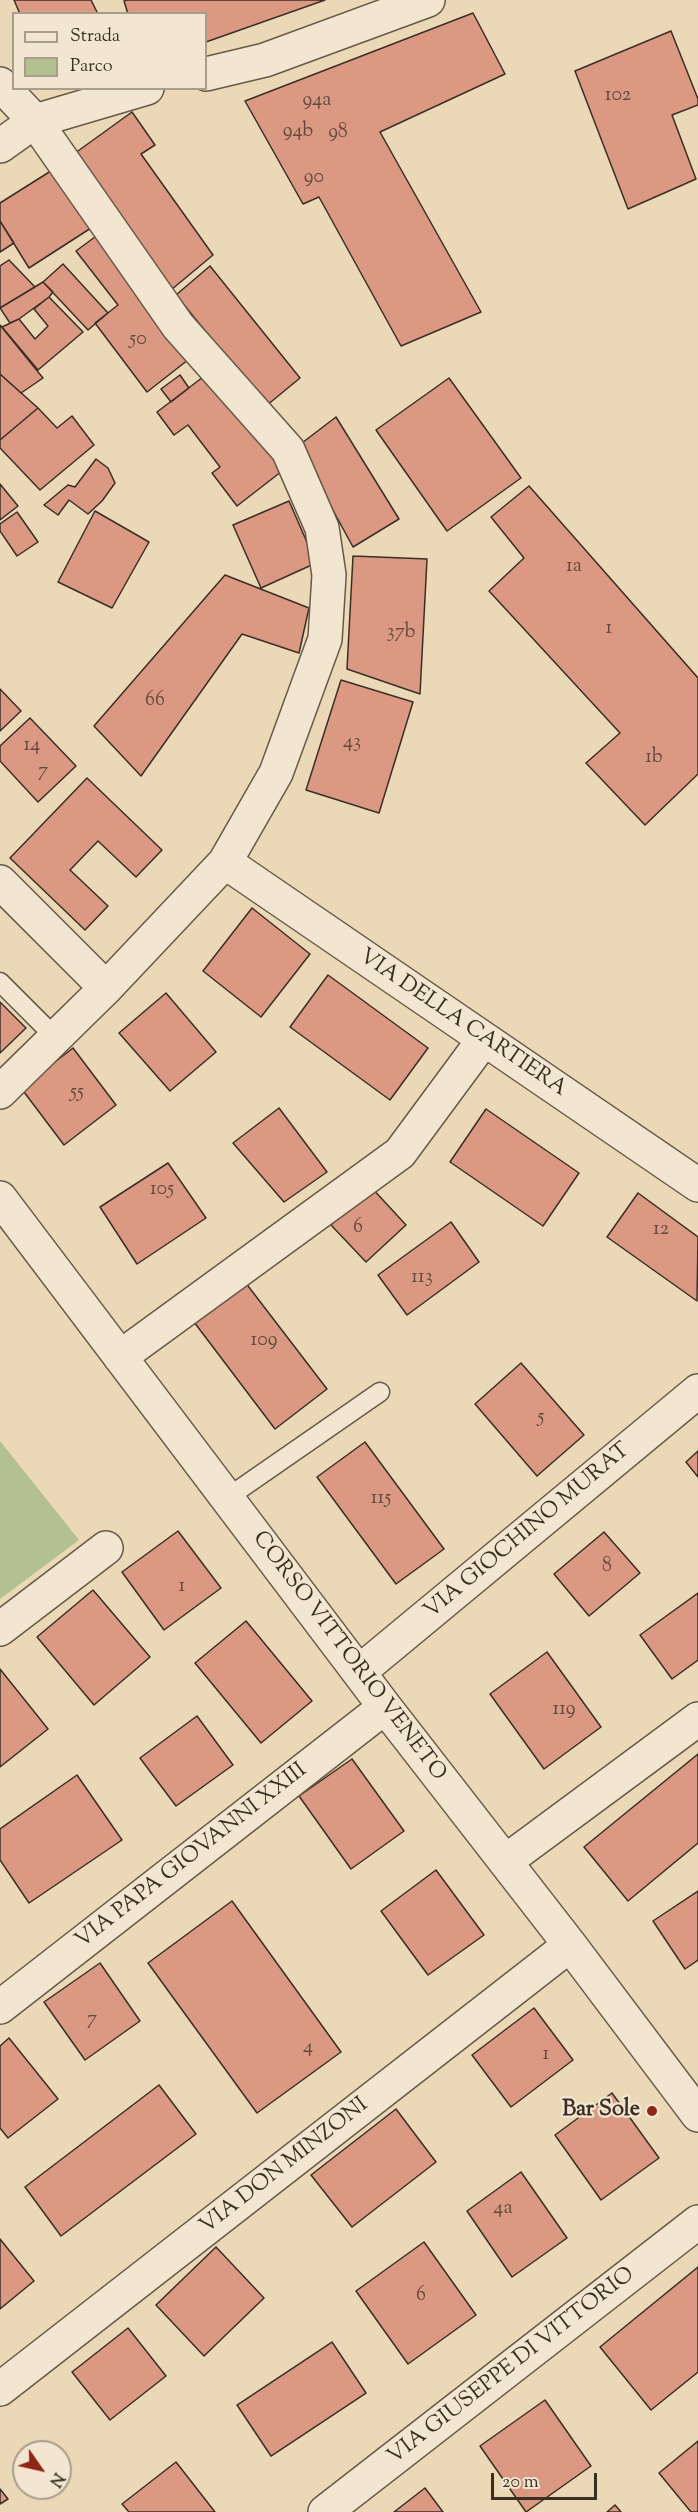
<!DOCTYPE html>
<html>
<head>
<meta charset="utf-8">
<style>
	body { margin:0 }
	#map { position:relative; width:698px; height:2512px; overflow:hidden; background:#ebd8b7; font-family:"Sorts Mill Goudy",serif }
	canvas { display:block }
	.legend { position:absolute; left:12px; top:12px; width:195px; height:78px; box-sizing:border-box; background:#f2e6d0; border:2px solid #a99d8b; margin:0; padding:8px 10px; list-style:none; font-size:18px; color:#3b2f24 }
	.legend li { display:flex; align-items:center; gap:12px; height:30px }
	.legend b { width:30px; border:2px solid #a99d8b }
	.north { position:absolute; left:12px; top:2440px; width:60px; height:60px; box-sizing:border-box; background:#f2e6d0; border:2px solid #a99d8b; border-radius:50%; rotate:124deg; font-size:16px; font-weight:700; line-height:24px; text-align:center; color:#3b2f24 }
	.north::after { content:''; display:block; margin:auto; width:21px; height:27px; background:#8f2418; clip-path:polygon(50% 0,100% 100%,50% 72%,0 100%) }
	.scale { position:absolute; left:491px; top:2473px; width:106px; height:27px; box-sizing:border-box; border:3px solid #3b2f24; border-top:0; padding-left:8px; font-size:18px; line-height:21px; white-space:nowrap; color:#3b2f24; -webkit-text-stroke:4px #f2e6d0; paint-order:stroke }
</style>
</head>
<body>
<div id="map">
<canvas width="698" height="2512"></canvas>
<ul class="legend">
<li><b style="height:8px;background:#f2e6d0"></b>Strada</li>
<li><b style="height:16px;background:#b2c092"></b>Parco</li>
</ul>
<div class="north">N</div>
<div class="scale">20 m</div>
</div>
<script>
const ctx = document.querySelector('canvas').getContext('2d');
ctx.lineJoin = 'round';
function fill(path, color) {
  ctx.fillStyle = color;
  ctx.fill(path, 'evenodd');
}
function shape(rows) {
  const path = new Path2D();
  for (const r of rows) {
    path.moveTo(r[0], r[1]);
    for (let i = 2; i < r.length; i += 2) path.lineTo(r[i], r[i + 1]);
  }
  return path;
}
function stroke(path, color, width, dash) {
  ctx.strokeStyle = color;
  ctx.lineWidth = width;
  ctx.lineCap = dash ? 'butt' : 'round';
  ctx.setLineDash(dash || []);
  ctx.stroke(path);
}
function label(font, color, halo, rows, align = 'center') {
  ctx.font = font + ' "Sorts Mill Goudy",serif';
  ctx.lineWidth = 4.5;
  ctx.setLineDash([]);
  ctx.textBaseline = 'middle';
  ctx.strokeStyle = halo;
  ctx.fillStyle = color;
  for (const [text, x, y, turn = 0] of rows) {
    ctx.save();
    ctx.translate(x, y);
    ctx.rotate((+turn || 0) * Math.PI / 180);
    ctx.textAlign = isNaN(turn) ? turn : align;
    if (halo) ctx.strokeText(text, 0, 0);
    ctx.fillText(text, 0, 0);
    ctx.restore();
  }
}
fill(shape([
	[0,1441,79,1540,0,1599]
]), '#b2c092');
const building = shape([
	[14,0,91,0,98,14,20,14,14,0],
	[127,0,325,0,206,42,206,14,128,14,124,1,127,0],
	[473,13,505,74,380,132,481,312,401,346,319,197,303,204,245,101,473,13],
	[671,31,698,99,698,105,672,115,696,179,628,209,575,71,671,31],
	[132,112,155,145,141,154,213,255,165,295,71,156,132,112],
	[54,169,91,228,29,268,0,221,0,203,54,169],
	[0,221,14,243,0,252,0,221],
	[99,234,193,356,147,392,95,323,118,305,76,251,99,234],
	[9,260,35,287,0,308,0,266,9,260],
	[63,264,108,313,88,330,43,282,63,264],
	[210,266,300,378,266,406,176,295,210,266],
	[43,282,53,292,49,297,19,319,10,323,0,308,43,282],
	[49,297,83,332,38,370,2,327,19,319,35,339,48,326,34,309,49,297],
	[0,325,43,378,21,393,0,374,0,325],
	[0,374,38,408,0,440,0,374],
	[207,374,255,438,260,434,286,468,237,506,212,473,220,467,188,425,174,435,157,412,207,374],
	[180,375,189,388,171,402,161,389,180,375],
	[449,378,521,478,447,531,376,430,449,378],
	[38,408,57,428,72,416,94,445,40,490,0,448,0,440,38,408],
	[336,417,399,519,353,547,298,446,336,417],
	[96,459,108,468,115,483,102,501,88,514,69,500,58,515,44,505,68,485,75,487,96,459],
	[0,484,18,506,0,520,0,484],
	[529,486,698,678,698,774,645,825,586,763,620,733,489,591,524,558,491,517,529,486],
	[289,501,316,563,261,588,233,525,289,501],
	[95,511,149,542,112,608,58,582,95,511],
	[17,512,38,542,17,556,0,531,0,524,17,512],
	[353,556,427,559,420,694,347,669,353,556],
	[225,575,309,608,299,653,242,634,141,776,94,726,225,575],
	[341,680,413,702,379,813,306,790,341,680],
	[0,689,21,711,0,731,0,689],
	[30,718,76,766,38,802,0,761,0,746,30,718],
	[87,778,162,850,136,877,98,841,70,870,108,906,85,930,10,858,87,778],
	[252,908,310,954,261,1017,203,971,252,908],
	[328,975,428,1048,390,1100,290,1027,328,975],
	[166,993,216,1052,170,1091,119,1033,166,993],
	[0,1002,26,1028,0,1053,0,1002],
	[73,1048,116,1105,64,1145,21,1088,73,1048],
	[279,1108,327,1172,284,1202,233,1143,279,1108],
	[486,1109,579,1173,543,1226,450,1162,486,1109],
	[168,1163,206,1218,137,1264,100,1207,168,1163],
	[371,1187,406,1225,366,1262,331,1225,371,1187],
	[638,1193,698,1237,697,1301,607,1237,638,1193],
	[451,1222,479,1262,407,1315,378,1275,451,1222],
	[245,1282,327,1389,275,1429,194,1322,245,1282],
	[521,1363,584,1435,537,1476,475,1404,521,1363],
	[365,1442,444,1549,396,1584,317,1477,365,1442],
	[698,1451,698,1477,686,1462,698,1451],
	[178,1531,221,1588,164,1630,122,1572,178,1531],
	[604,1532,640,1573,589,1616,554,1574,604,1532],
	[93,1590,150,1657,94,1705,37,1637,93,1590],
	[698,1593,698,1660,672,1679,640,1635,698,1593],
	[246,1621,312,1701,261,1743,195,1663,246,1621],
	[547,1652,601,1727,544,1769,490,1694,547,1652],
	[0,1669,48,1729,0,1767,0,1669],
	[197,1716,233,1765,176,1806,140,1758,197,1716],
	[698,1754,698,1843,628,1901,584,1847,698,1754],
	[352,1759,404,1831,351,1869,299,1796,352,1759],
	[77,1775,122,1840,29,1903,0,1860,0,1829,77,1775],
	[436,1870,484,1935,428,1975,381,1911,436,1870],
	[698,1891,698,1960,685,1969,653,1921,698,1891],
	[232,1901,341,2052,257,2113,148,1963,232,1901],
	[100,1963,140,2021,85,2060,44,2002,100,1963],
	[534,2008,573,2060,511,2107,472,2055,534,2008],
	[9,2038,58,2099,8,2138,0,2128,0,2046,9,2038],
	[159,2085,196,2134,61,2236,25,2187,159,2085],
	[612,2093,659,2158,601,2200,555,2135,612,2093],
	[396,2109,436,2162,352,2227,311,2175,396,2109],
	[521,2172,567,2238,512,2277,467,2211,521,2172],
	[0,2239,34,2281,0,2309,0,2239],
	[424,2242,476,2315,408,2364,356,2291,424,2242],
	[216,2247,264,2298,204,2356,156,2305,216,2247],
	[698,2267,698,2372,651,2410,600,2347,698,2267],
	[128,2328,166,2376,110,2420,72,2372,128,2328],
	[332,2342,366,2393,271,2456,237,2405,332,2342],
	[545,2400,591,2466,526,2512,480,2446,545,2400],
	[698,2441,698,2512,691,2512,659,2473,698,2441],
	[176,2462,215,2512,129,2512,122,2504,176,2462],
	[425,2488,443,2512,394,2512,425,2488],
	[0,2489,8,2499,0,2504,0,2489],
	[615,2505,621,2512,607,2512,615,2505]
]);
fill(building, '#db9983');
stroke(building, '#3b2f24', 1.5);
const service = shape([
	[0,982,55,1037],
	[227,1498,380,1392]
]);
const minor = shape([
	[206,74,265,60,428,0],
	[0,84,35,121,178,326,288,450,322,528,329,575,325,639,276,773,225,862,106,988,0,1092],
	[0,146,35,121,147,88],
	[225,862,698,1185],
	[0,882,106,988],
	[0,1198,385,1707,570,1945,698,2115],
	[120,1357,400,1153,482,1042],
	[0,1629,106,1548],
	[359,1672,698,1391],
	[506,1861,698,1719],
	[0,2007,385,1707],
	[0,2389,570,1945],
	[325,2512,698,2222]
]);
stroke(service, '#675949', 21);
stroke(minor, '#675949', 36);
stroke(service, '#f2e6d0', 18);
stroke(minor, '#f2e6d0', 33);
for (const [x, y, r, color] of [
	[652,2111,6,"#8f2418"]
]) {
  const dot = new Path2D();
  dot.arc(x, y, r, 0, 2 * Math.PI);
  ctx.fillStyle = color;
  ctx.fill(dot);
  stroke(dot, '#f2e6d0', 2);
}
label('20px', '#634a3c', null, [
	["102",618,97],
	["94a",317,102],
	["94b",298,133],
	["98",338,134],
	["90",314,179],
	["50",138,341],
	["1a",574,568],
	["1",609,630],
	["37b",401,634],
	["66",155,702],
	["43",352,744],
	["14",32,747],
	["1b",654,759],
	["7",43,773],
	["55",77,1094],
	["105",162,1191],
	["6",358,1229],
	["12",661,1231],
	["113",422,1279],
	["109",264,1342],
	["5",541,1419],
	["115",381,1500],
	["8",607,1568],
	["1",182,1588],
	["119",564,1711],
	["7",92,2021],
	["4",308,2049],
	["1",546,2056],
	["4a",503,2210],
	["6",421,2297]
]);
label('22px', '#3b2f24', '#f2e6d0', [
	["VIA DELLA CARTIERA",462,1024,34],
	["VIA GIOCHINO MURAT",528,1532,-40],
	["CORSO VITTORIO VENETO",348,1657,53],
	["VIA PAPA GIOVANNI XXIII",192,1857,-38],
	["VIA DON MINZONI",285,2167,-38],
	["VIA GIUSEPPE DI VITTORIO",512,2367,-38]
]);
label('bold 22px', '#3b2f24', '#f2e6d0', [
	["Bar Sole",640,2111]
], 'right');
</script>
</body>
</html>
